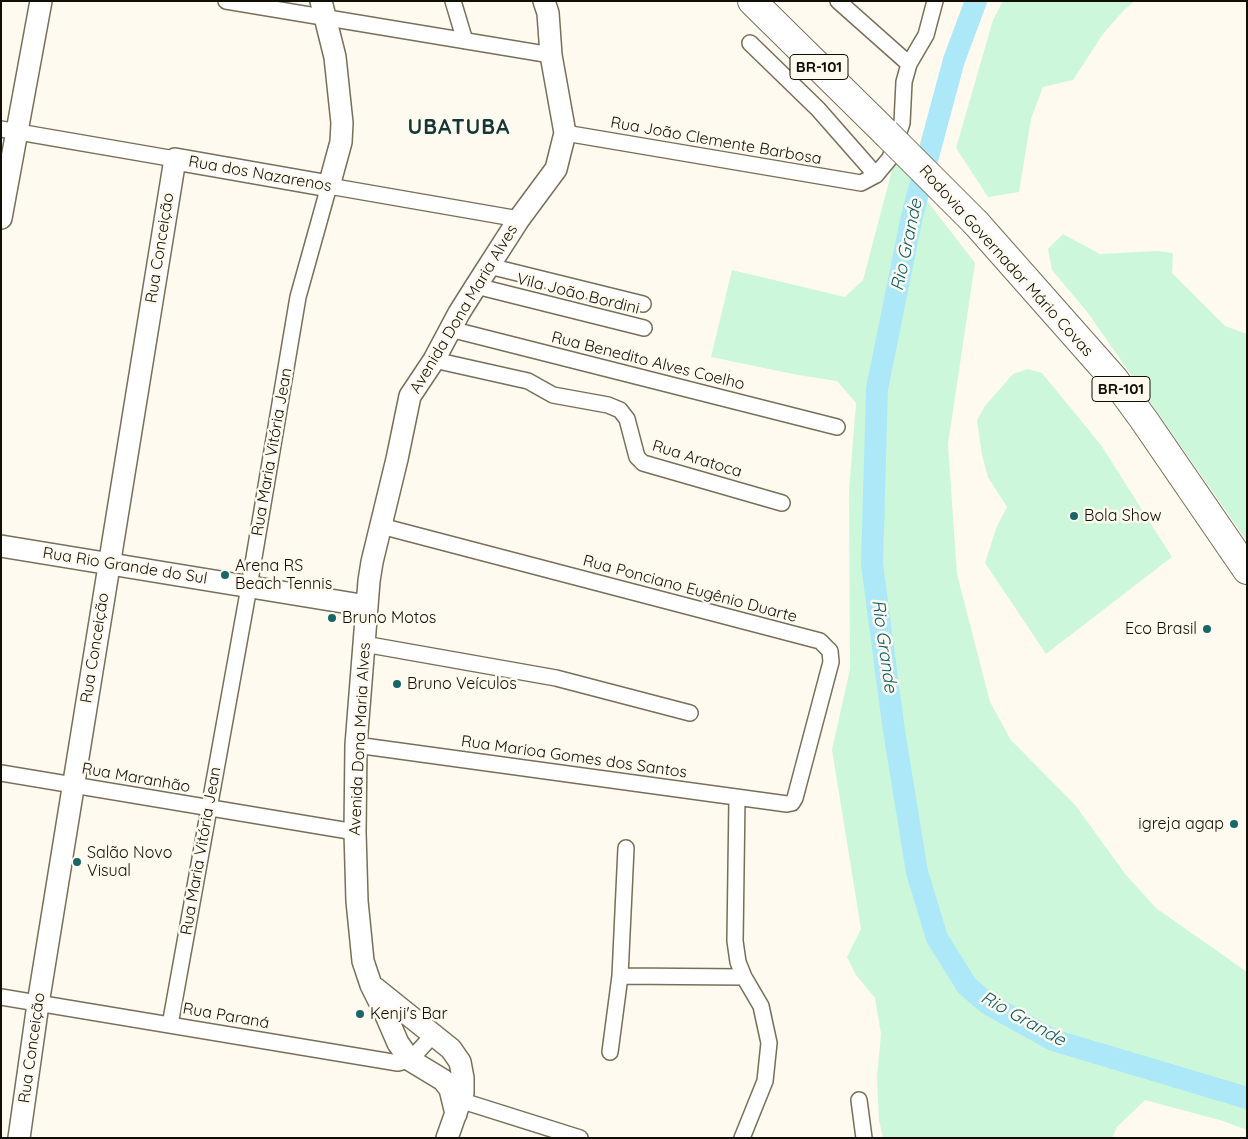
<!DOCTYPE html>
<html>
<head>
<meta charset="utf-8">
<style>
	body { margin:0 }
	#map { position:relative; width:1248px; height:1139px; overflow:hidden; background:#fefaf0; font-family:Quicksand,sans-serif }
	canvas { display:block }
	.frame { position:absolute; inset:0; border:2px solid #110e06; pointer-events:none }
</style>
</head>
<body>
<div id="map">
<canvas width="1248" height="1139"></canvas>
<div class="frame"></div>
</div>
<script>
const ctx = document.querySelector('canvas').getContext('2d');
ctx.lineJoin = 'round';
function fill(path, color) {
  ctx.fillStyle = color;
  ctx.fill(path, 'evenodd');
}
function shape(rows) {
  const path = new Path2D();
  for (const r of rows) {
    path.moveTo(r[0], r[1]);
    for (let i = 2; i < r.length; i += 2) path.lineTo(r[i], r[i + 1]);
  }
  return path;
}
function stroke(path, color, width, dash) {
  ctx.strokeStyle = color;
  ctx.lineWidth = width;
  ctx.lineCap = dash ? 'butt' : 'round';
  ctx.setLineDash(dash || []);
  ctx.stroke(path);
}
function label(font, color, halo, rows, align = 'center') {
  ctx.font = font + ' Quicksand,sans-serif';
  ctx.lineWidth = 5;
  ctx.setLineDash([]);
  ctx.textBaseline = 'middle';
  ctx.strokeStyle = halo;
  ctx.fillStyle = color;
  for (const [text, x, y, turn = 0] of rows) {
    ctx.save();
    ctx.translate(x, y);
    ctx.rotate((+turn || 0) * Math.PI / 180);
    ctx.textAlign = isNaN(turn) ? turn : align;
    if (halo) ctx.strokeText(text, 0, 0);
    ctx.fillText(text, 0, 0);
    ctx.restore();
  }
}
fill(shape([
	[1003,1,1135,1,1124,10,1103,34,1073,80,1043,87,1031,119,1019,192,988,197,956,148,993,20],
	[895,159,975,263,948,444,957,574,990,702,1011,740,1076,806,1126,875,1156,908,1247,972,1247,1130,1223,1121,1145,1100,1117,1127,1112,1138,883,1138,879,1120,877,1077,881,1034,875,998,856,975,847,957,861,929,832,750,850,669,849,491,856,403,837,381,798,375,711,357,732,270,845,297,863,280],
	[1063,234,1100,254,1157,251,1173,253,1172,273,1225,326,1247,334,1247,541,1088,313,1052,270,1048,249],
	[1028,369,1042,373,1101,445,1172,557,1046,654,985,563,997,526,1007,507,988,477,982,455,977,420,985,406,1013,374]
]), '#cdf7db');
stroke(shape([
	[976,1,954,60,912,216,877,389,872,564,894,731,917,872,937,938,967,986,988,1004,1053,1040,1247,1098]
]), '#ace8f7', 22);
const street = shape([
	[226,1,551,55],
	[453,1,465,41],
	[838,1,909,64,926,35,935,1],
	[750,43,818,109,876,175],
	[1,129,175,159],
	[565,133,861,183,876,175,890,158,902,123,904,82,909,64],
	[489,266,643,304],
	[476,286,644,328],
	[450,329,837,427],
	[434,360,528,381,553,395,608,405,620,410,627,419,637,457,643,463,782,503],
	[364,644,556,678,690,713],
	[356,745,787,804,792,803,795,798,831,662,830,651,820,641,381,526],
	[1,773,355,832],
	[737,798,735,941,738,962,744,977,761,1006,769,1043,765,1081,742,1138],
	[620,976,744,977],
	[1,997,398,1063,410,1060,434,1034],
	[170,1025,249,587,298,297,329,186,519,219],
	[610,1052,620,976,626,848],
	[453,1098,580,1138],
	[859,1100,864,1138]
]);
const secondary = shape([
	[1,218,41,1],
	[1,546,367,606],
	[375,988,451,1049,460,1062,463,1078,463,1093,447,1138],
	[456,1114,450,1089,443,1080,410,1060,398,1043,385,1013,371,985,363,961,357,901,355,832,356,745,369,581,372,562,397,459,410,396,434,360,459,313,476,286,519,219,556,169,565,133,551,55,548,13,544,1],
	[19,1138,38,1004,175,159,329,186,341,142,342,123,335,57,321,1]
]);
const highway = shape([
	[752,1,886,133],
	[976,223,1114,379,1144,420,1247,570]
]);
stroke(street, '#776f58', 18);
stroke(secondary, '#776f58', 24);
stroke(highway, '#776f58', 30);
stroke(street, '#fff', 15);
stroke(secondary, '#fff', 21);
stroke(highway, '#fff', 28);
const highwayBridge = shape([
	[886,133,976,223]
]);
stroke(highwayBridge, '#776f58', 30, []);
stroke(highwayBridge, '#fff', 28);
for (const [x, y, r, color] of [
	[1074,516,5,"#186666"],
	[225,575,5,"#186666"],
	[332,618,5,"#186666"],
	[1207,629,5,"#186666"],
	[397,684,5,"#186666"],
	[1234,824,5,"#186666"],
	[77,862,5,"#186666"],
	[360,1014,5,"#186666"]
]) {
  const dot = new Path2D();
  dot.arc(x, y, r, 0, 2 * Math.PI);
  ctx.fillStyle = color;
  ctx.fill(dot);
  stroke(dot, '#fefaf0', 2);
}
for (const [x, y, w] of [
	[819,67,58],
	[1121,389,58]
]) {
  const box = new Path2D();
  box.roundRect(x - w / 2, y - 12.5, w, 25, 4);
  ctx.fillStyle = '#fefaf0';
  ctx.fill(box);
  stroke(box, '#110e06', 1);
}
label('bold 15px', '#110e06', null, [
	["BR-101",819,67],
	["BR-101",1121,389]
]);
label('16px', '#110e06', '#fefaf0', [
	["Rua João Clemente Barbosa",716,141,10],
	["Rua dos Nazarenos",260,174,10],
	["Rua Conceição",160,248,-81],
	["Rodovia Governador Mário Covas",1006,261,48],
	["Vila João Bordini",578,294,14],
	["Avenida Dona Maria Alves",464,309,-59],
	["Rua Benedito Alves Coelho",648,361,14],
	["Rua Maria Vitória Jean",272,452,-80],
	["Rua Aratoca",697,459,17],
	["Rua Rio Grande do Sul",125,566,9],
	["Rua Ponciano Eugênio Duarte",690,589,15],
	["Rua Conceição",95,648,-81],
	["Avenida Dona Maria Alves",360,739,-87],
	["Rua Marioa Gomes dos Santos",574,757,8],
	["Rua Maranhão",136,778,10],
	["Rua Maria Vitória Jean",201,851,-80],
	["Rua Paraná",226,1016,10],
	["Rua Conceição",32,1048,-82]
]);
label('16px', '#110e06', '#fefaf0', [
	["Bola Show",1084,516],
	["Arena RS",235,566],
	["Beach Tennis",235,584],
	["Bruno Motos",342,618],
	["Eco Brasil",1197,629,"right"],
	["Bruno Veículos",407,684],
	["igreja agap",1224,824,"right"],
	["Salão Novo",87,853],
	["Visual",87,871],
	["Kenji's Bar",370,1014]
], 'left');
label('italic 18px', '#0a5d6c', '#fefaf0', [
	["Rio Grande",907,245,-78],
	["Rio Grande",884,646,82],
	["Rio Grande",1023,1019,29]
]);
ctx.letterSpacing = '1px';
label('bold 21px', '#143736', '#fefaf0', [
	["UBATUBA",459,128]
]);
ctx.letterSpacing = '0px';
</script>
</body>
</html>
